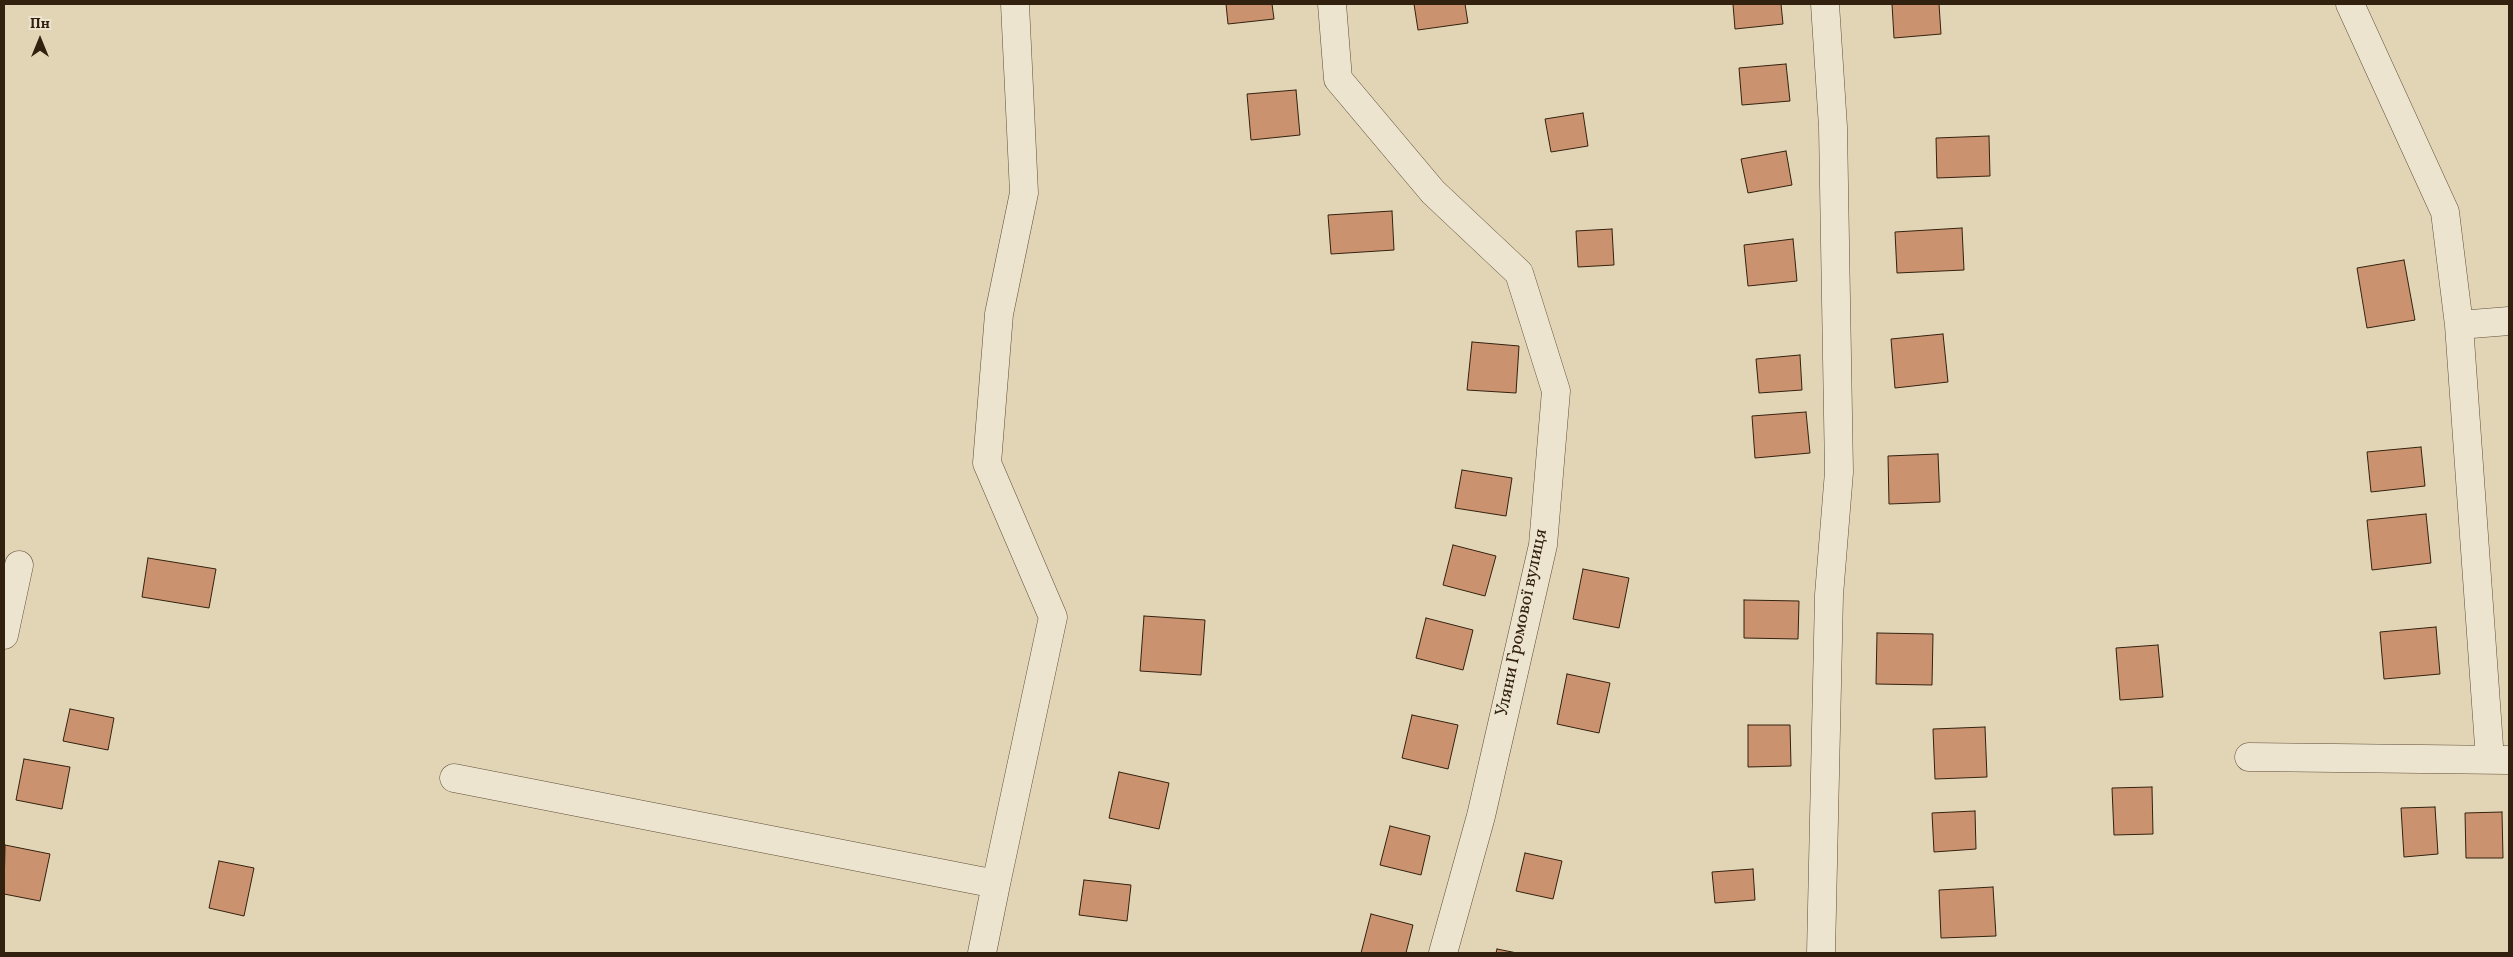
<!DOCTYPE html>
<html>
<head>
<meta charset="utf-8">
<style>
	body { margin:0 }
	#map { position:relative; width:2513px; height:957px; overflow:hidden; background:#e2d5b5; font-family:Vollkorn,serif }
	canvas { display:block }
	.frame { position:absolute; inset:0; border:5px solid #33210f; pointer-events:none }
	.north { position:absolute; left:15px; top:15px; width:50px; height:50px; -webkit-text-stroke:4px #ece4cf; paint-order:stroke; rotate:0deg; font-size:14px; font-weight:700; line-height:20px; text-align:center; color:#33210f }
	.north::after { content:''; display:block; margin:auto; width:18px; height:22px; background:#33210f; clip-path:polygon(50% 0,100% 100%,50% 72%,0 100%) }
</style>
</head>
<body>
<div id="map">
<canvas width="2513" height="957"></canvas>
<div class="frame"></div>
<div class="north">Пн</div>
</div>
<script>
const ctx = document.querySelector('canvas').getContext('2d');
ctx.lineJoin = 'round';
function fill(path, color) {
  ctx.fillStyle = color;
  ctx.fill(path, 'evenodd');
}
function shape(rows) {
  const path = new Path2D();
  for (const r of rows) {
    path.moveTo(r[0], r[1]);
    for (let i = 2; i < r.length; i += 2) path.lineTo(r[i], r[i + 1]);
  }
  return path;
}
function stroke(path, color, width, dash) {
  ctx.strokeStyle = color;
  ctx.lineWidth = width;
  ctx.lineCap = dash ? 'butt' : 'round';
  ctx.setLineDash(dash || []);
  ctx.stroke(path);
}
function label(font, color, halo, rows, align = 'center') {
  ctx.font = font + ' Vollkorn,serif';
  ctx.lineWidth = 4;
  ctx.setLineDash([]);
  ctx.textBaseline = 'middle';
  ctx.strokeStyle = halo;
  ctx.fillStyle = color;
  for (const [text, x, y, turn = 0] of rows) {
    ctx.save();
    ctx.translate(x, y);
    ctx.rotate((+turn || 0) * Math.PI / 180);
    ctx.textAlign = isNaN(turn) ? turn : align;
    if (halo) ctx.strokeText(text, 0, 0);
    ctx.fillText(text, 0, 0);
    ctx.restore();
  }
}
const building = shape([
	[1226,4,1272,4,1274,19,1228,24,1226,4],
	[1414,4,1465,4,1468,23,1418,30,1414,4],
	[1733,4,1781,4,1783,24,1735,29,1733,4],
	[1892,4,1939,4,1941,34,1894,38,1892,4],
	[1786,64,1790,101,1742,105,1739,68,1786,64],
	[1296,90,1300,135,1251,140,1247,94,1296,90],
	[1583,113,1588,146,1551,152,1545,119,1583,113],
	[1989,136,1990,176,1937,178,1936,138,1989,136],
	[1786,151,1792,185,1748,193,1741,159,1786,151],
	[1392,211,1394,250,1331,254,1328,215,1392,211],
	[1962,228,1964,270,1897,273,1895,232,1962,228],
	[1612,229,1614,265,1578,267,1576,231,1612,229],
	[1793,239,1797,281,1748,286,1744,245,1793,239],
	[2404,260,2415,320,2367,328,2357,268,2404,260],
	[1943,334,1948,382,1895,388,1891,339,1943,334],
	[1472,342,1519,346,1516,393,1467,390,1472,342],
	[1800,355,1802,390,1759,393,1756,359,1800,355],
	[1806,412,1810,453,1755,458,1752,416,1806,412],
	[2421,447,2425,486,2371,492,2367,452,2421,447],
	[1938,454,1940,502,1889,504,1888,456,1938,454],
	[1462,470,1512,478,1506,516,1455,508,1462,470],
	[2426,514,2431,563,2372,570,2367,520,2426,514],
	[1453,545,1496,556,1485,596,1443,585,1453,545],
	[148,558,216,569,209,608,142,597,148,558],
	[1583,569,1629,578,1619,628,1573,619,1583,569],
	[1744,600,1799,601,1798,639,1744,638,1744,600],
	[1144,616,1205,620,1201,675,1140,671,1144,616],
	[1426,618,1473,630,1463,670,1416,658,1426,618],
	[2436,627,2440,674,2384,679,2380,632,2436,627],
	[1877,633,1933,634,1932,685,1876,684,1877,633],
	[2158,645,2163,697,2120,700,2116,648,2158,645],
	[1567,674,1610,683,1599,733,1557,724,1567,674],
	[70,709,114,718,108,750,63,741,70,709],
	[1412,715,1458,725,1448,769,1402,758,1412,715],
	[1748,725,1790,725,1791,766,1748,767,1748,725],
	[1985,727,1987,777,1935,779,1933,729,1985,727],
	[24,759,70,767,62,809,16,800,24,759],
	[1119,772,1169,783,1159,829,1109,818,1119,772],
	[2152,787,2153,834,2114,835,2112,788,2152,787],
	[2435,807,2438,854,2404,857,2401,808,2435,807],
	[1975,811,1976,849,1934,852,1932,813,1975,811],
	[2502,812,2503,858,2466,858,2465,813,2502,812],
	[1390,826,1430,836,1421,875,1380,865,1390,826],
	[5,845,50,854,40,901,4,894,5,845],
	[1525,853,1562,861,1553,899,1516,891,1525,853],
	[219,861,254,868,244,916,209,908,219,861],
	[1753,869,1755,900,1715,903,1712,872,1753,869],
	[1084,880,1131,885,1127,921,1079,915,1084,880],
	[1993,887,1996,936,1941,938,1939,890,1993,887],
	[1371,914,1413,925,1406,953,1361,953,1371,914],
	[1497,949,1517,953,1496,953,1497,949]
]);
fill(building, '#cb926f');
stroke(building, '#33210f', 1);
const street = shape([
	[1332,4,1338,79,1433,192,1519,273,1556,391,1543,545,1481,816,1443,953],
	[2350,4,2445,212,2459,325,2490,760],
	[2459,325,2509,321],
	[4,635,19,565],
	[2249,757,2508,760],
	[454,778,996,884,1053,617,987,463,999,314,1024,193,1015,4],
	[982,953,996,884],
	[1821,953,1829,595,1839,472,1833,127,1825,4]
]);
stroke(street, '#5f4e38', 29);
stroke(street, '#ece4cf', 28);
label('18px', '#33210f', '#ece4cf', [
	["Уляни Громової вулиця",1523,623,-78]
]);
</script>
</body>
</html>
